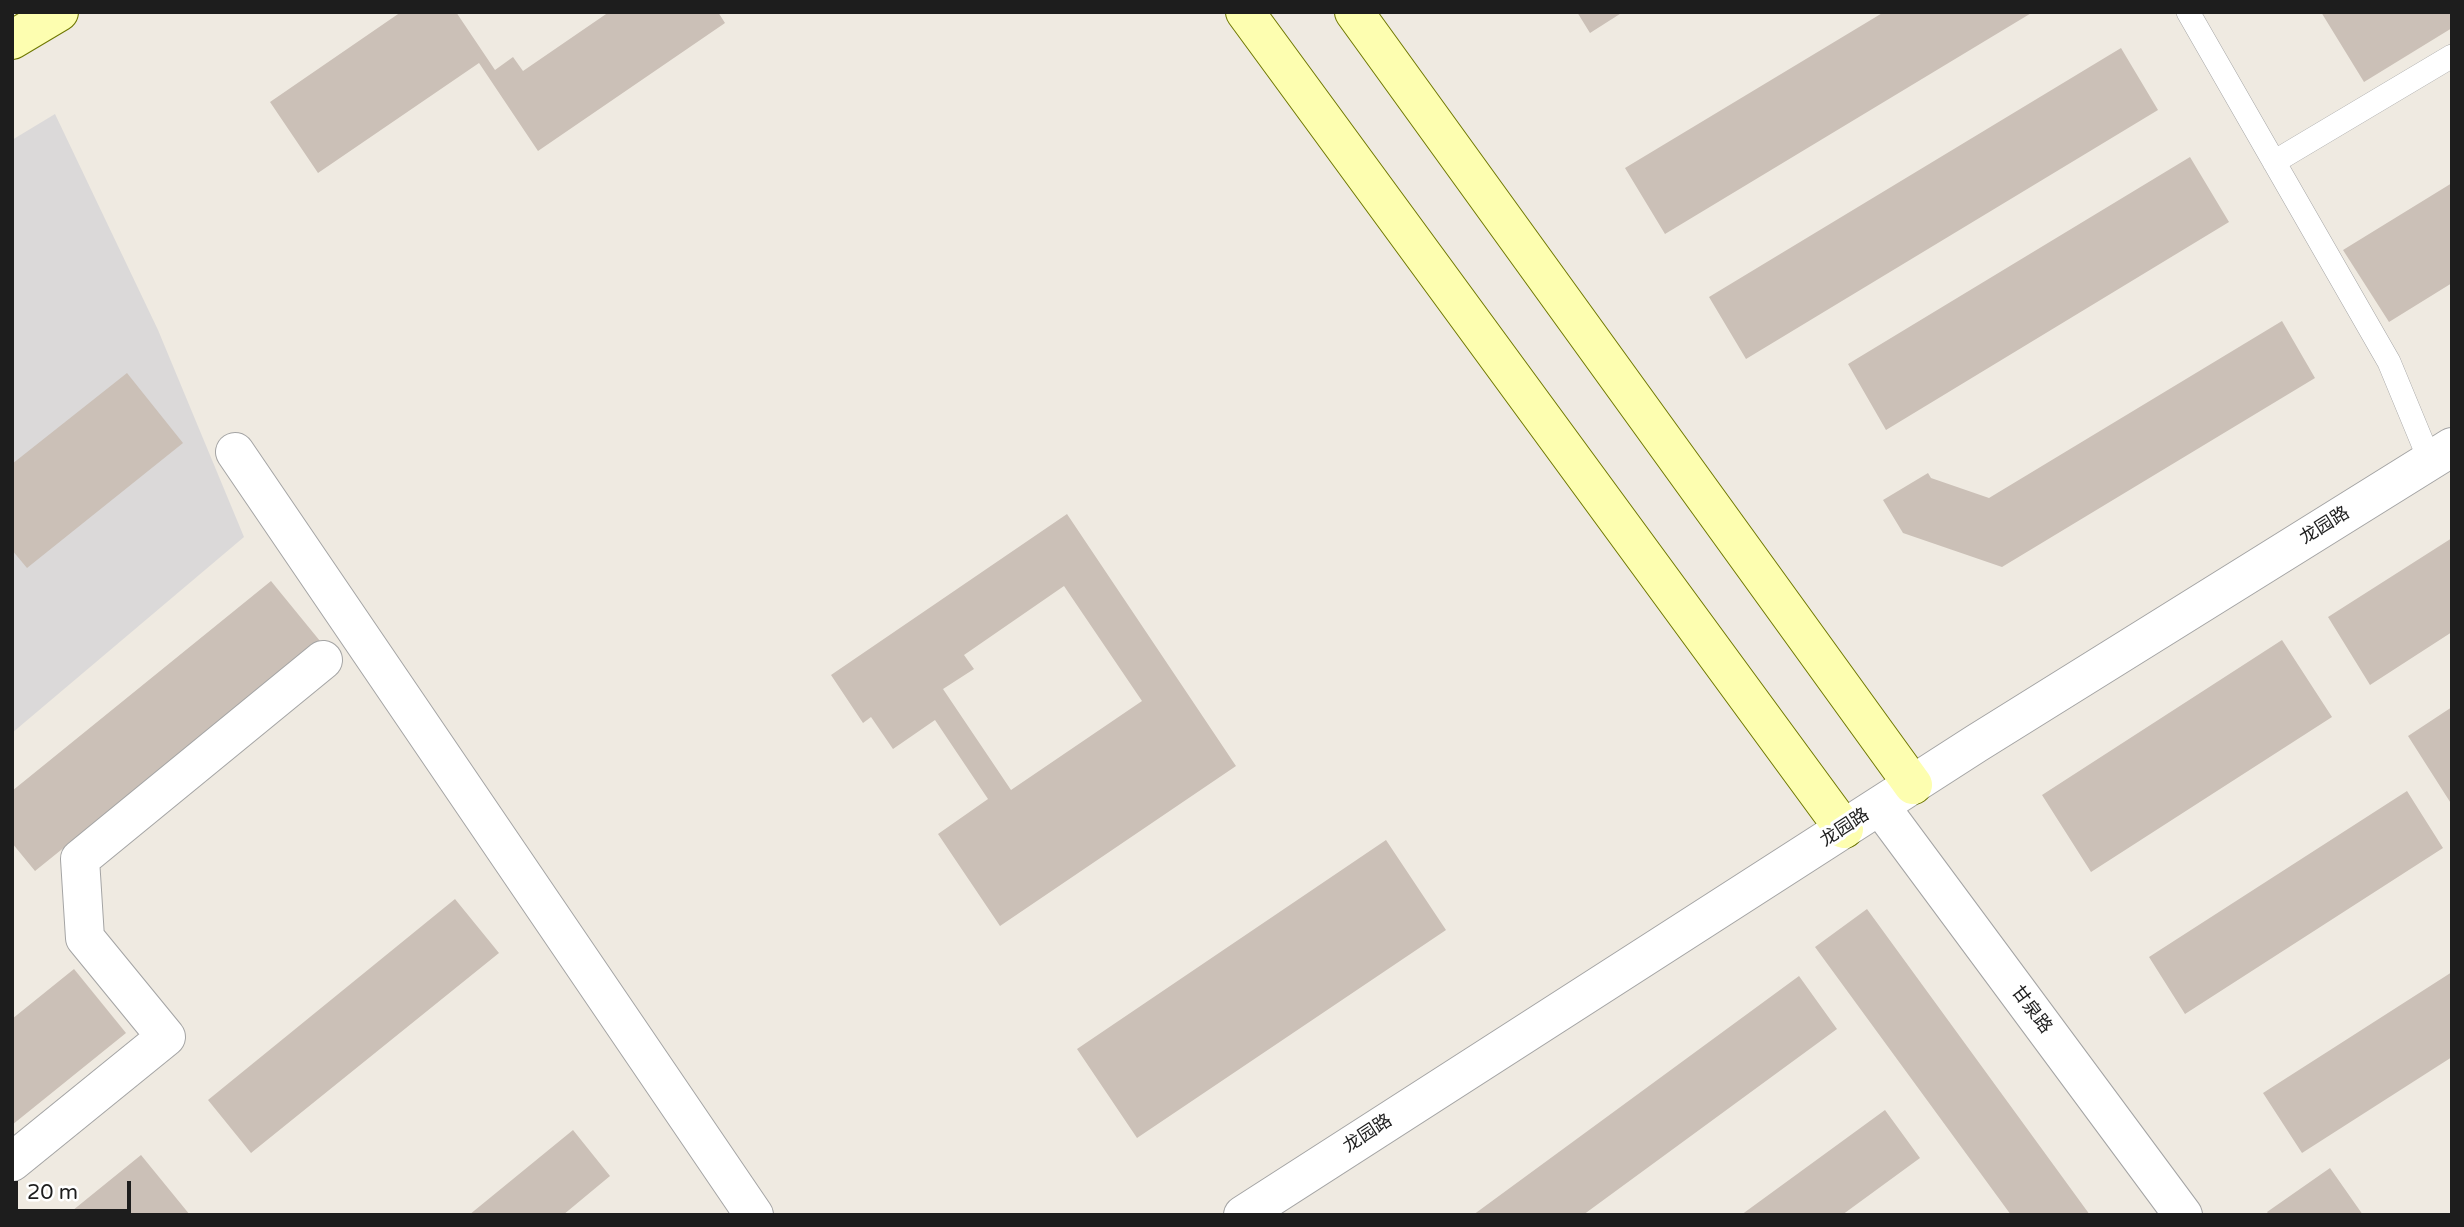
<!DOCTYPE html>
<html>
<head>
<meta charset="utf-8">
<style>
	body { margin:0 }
	#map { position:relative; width:2464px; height:1227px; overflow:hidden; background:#efeae1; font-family:"Varela Round",sans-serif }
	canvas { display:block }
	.frame { position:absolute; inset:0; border:14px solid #1d1d1d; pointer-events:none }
	.scale { position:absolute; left:14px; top:1181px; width:117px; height:32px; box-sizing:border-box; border:4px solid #1d1d1d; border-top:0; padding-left:9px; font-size:21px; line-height:24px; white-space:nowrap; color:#1d1d1d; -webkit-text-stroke:5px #fff; paint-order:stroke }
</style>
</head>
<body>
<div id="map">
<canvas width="2464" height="1227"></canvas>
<div class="frame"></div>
<div class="scale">20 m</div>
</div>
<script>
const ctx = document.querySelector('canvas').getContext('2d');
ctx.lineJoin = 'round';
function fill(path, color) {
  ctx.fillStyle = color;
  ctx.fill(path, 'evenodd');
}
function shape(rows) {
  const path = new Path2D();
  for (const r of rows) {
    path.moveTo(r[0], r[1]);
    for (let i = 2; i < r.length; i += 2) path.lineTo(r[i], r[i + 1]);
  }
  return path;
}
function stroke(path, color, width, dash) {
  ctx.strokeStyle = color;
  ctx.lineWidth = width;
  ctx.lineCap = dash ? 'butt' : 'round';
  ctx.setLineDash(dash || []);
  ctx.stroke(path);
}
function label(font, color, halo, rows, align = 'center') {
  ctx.font = font + ' "Varela Round","Noto Sans SC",sans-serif';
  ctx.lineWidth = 6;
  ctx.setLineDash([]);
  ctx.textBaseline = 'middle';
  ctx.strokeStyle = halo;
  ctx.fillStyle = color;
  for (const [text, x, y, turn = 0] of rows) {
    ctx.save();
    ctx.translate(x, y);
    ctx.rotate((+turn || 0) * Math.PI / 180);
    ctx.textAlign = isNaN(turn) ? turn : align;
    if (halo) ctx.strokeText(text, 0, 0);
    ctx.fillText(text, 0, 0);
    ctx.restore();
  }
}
fill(shape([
	[55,114,158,330,244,537,12,733,12,140]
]), '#dbd9d9');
fill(shape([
	[401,12,456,12,495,70,513,57,523,71,609,12,718,12,725,23,538,151,479,63,318,173,270,102],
	[1577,12,1623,12,1590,33],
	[1884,12,2033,12,1665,234,1625,168],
	[2321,12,2452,12,2452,28,2364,82],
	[2121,48,2158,110,1746,359,1709,297],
	[2190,157,2229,222,1886,430,1848,364],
	[2452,183,2452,283,2389,322,2343,250],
	[2282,321,2315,378,2002,567,1903,533,1883,500,1928,473,1931,478,1989,498],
	[127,373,183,443,27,568,12,550,12,464],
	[1067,514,1236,766,1000,926,938,834,988,799,935,720,893,749,871,717,863,723,831,675],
	[1064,586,1142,701,1011,790,943,689,974,669,964,655],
	[2452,538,2452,632,2370,685,2328,617],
	[271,581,320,641,35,871,12,843,12,791],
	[2282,640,2332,717,2091,872,2042,795],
	[2452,707,2452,805,2408,736],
	[2407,791,2443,848,2185,1014,2149,957],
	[1386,840,1446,930,1137,1138,1077,1049],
	[455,899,499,953,251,1153,208,1100],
	[1867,909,2090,1215,2011,1215,1815,947],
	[74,969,126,1033,12,1125,12,1019],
	[2452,972,2452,1057,2302,1153,2263,1093],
	[1799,976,1837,1029,1583,1215,1473,1215],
	[1885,1110,1920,1158,1842,1215,1741,1215],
	[573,1130,610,1176,563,1215,469,1215],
	[141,1155,190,1215,67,1215],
	[2330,1168,2363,1215,2269,1215,2267,1212]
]), '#cbc0b7');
const lane = shape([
	[2188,12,2389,362,2430,461],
	[2274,162,2452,56]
]);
const street = shape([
	[235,452,754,1215],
	[1880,806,2183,1215],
	[12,1162,166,1037,85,938,80,859,323,660],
	[1243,1215,1977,743,2452,447]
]);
const secondary = shape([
	[1245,12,1844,829],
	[1354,12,1913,785],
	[12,40,59,12]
]);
stroke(lane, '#a4a4a4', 24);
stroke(street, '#a4a4a4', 40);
stroke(secondary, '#6e7700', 40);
stroke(lane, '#fff', 23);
stroke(street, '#fff', 38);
stroke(secondary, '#fdfeb0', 38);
label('18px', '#1d1d1d', '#fff', [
	["龙园路",2325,526,-32],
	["龙园路",1845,828,-33],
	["甘泉路",2031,1010,53],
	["龙园路",1368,1134,-33]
]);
</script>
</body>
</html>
